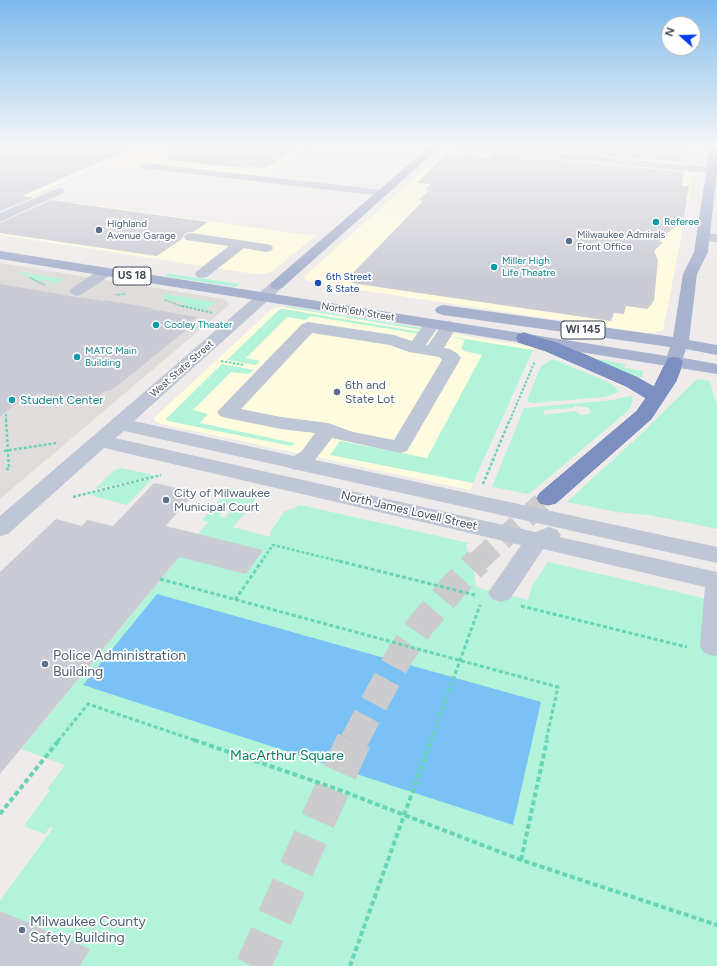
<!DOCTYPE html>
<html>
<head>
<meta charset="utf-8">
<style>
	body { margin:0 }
	#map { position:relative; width:717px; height:966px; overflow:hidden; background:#eeebea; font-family:Figtree,sans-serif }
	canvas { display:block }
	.north { position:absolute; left:661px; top:16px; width:40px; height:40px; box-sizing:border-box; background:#fff; border:1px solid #b3b6bd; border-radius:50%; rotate:290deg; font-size:11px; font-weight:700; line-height:16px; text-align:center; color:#42495a }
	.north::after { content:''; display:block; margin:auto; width:14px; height:18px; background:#053aee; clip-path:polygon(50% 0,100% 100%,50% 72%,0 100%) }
</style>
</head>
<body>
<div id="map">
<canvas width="717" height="966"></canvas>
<div class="north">N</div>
</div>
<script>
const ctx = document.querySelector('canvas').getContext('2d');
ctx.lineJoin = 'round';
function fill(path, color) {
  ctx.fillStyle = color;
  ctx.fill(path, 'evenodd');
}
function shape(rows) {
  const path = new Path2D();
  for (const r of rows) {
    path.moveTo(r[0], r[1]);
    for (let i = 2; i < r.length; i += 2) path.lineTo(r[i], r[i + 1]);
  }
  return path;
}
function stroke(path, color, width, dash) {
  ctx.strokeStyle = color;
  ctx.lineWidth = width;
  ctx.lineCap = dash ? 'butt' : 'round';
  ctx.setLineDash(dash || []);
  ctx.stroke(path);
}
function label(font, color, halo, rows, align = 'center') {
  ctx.font = font + ' Figtree,sans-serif';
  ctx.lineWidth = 3.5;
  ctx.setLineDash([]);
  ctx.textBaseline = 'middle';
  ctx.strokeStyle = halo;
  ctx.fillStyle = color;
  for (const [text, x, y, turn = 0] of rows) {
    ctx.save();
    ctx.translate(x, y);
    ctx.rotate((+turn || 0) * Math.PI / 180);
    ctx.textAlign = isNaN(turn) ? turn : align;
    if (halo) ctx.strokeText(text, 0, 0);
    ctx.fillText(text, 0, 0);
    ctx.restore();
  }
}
fill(shape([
	[0,146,312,146,256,182,102,164,0,210],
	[456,149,685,172,693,174,691,187,663,330,654,333,646,333,313,283,305,279,305,276,444,151],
	[69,203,78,203,315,236,273,271,264,274,255,274,0,235,0,226],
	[278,307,290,307,534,347,470,490,161,424,155,421,154,418,157,415,271,310]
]), '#fefbdf');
fill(shape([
	[0,263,224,299,229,305,0,499]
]), '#e0dcdc');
fill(shape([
	[18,272,64,279,57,283,50,284,51,281,32,279,31,276,21,275],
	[169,273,171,274,239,284,236,287,164,276],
	[164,294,215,302,206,310,184,306,186,304,174,300,168,300,163,297],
	[286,306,421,328,422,330,285,307],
	[280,309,283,309,421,332,420,334,310,316,306,320,287,317,246,358,260,361,256,365,227,360],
	[447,336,533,350,473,483,330,455,340,441,427,458,482,355,464,351,461,348,465,340],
	[553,359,606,381,617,388,619,392,605,397,533,403,528,402,527,400,541,366],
	[598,359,625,364,625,368,643,371,642,377,639,378,596,360],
	[222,364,254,370,248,374,231,372,193,410,208,414,200,423,294,443,292,446,168,421,166,419],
	[697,379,710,381,717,407,717,529,680,521,649,515,617,512,567,502,643,432],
	[629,396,632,396,633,400,629,410,529,494,492,487,524,408,613,400],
	[575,406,588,407,591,412,587,415,581,415,575,411,543,415,545,410,572,408],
	[121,468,153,475,150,477,95,489,112,472],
	[153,478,127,505,90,495,91,494],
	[232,488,259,495,247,510,234,507,236,504,230,503,228,505,217,503,228,490],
	[300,505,469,543,466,545,474,573,476,587,528,600,532,586,548,562,708,599,717,647,717,966,80,966,0,911,0,901,53,828,50,827,45,834,24,826,50,790,47,789,65,765,21,749,208,522,202,520,215,506,225,508,219,516,225,518,232,510,245,513,233,527,270,537,271,531,284,512]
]), '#b2f3d9');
fill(shape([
	[157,594,541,702,513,825,83,685]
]), '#7ac2f5');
fill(shape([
	[0,146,136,146,22,196,33,198,0,211],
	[168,146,302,146,265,168,248,167,246,168,167,160],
	[503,146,689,146,686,163],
	[490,153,684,172,682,186,689,186,684,217,659,242,663,242,654,251,658,260,654,300,651,305,647,309,626,306,624,314,614,313,611,321,351,283,355,279,348,278,423,201,419,200,429,190,425,190,431,184,417,183,445,156,461,158,463,155,490,158],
	[51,200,78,204,208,222,193,232,186,233,183,236,183,238,157,256,0,233,0,223],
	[0,284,76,297,104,301,105,300,152,308,151,309,197,317,187,326,191,326,121,383,110,391,105,391,89,404,38,393,32,398,29,397,20,401,0,416],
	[154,483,195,492,166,526,263,550,246,574,179,557,0,774,0,572,56,519,82,526,87,520,113,526],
	[0,911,90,949,80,966,0,966]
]), '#cacbd4');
stroke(shape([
	[477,562,548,498]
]), '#cccbcd', 22, [22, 11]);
stroke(shape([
	[354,741,400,655,421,625,454,586,478,561]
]), '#cccbcd', 28, [28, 14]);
stroke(shape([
	[253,966,354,740]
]), '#cccbcd', 35, [35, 18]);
const highway = shape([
	[524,333,558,343,638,378,654,387,668,358,674,357,680,358,683,362,676,381,651,419,556,503,548,505,540,503,537,498,540,493,637,411,646,398,626,386,546,351,518,342,516,338,518,334,524,333]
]);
stroke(highway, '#677aad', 1);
stroke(shape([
	[30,278,45,285],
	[116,295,125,294],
	[165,300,184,307]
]), '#67d4b5', 1.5, [1.5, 1]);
stroke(shape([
	[182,306,213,313],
	[221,361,244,365],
	[6,414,6,420],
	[510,420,535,361]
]), '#67d4b5', 2, [2.5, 1.5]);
stroke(shape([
	[4,451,56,443],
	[6,469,9,469,6,419],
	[483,484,510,419],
	[73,497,161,475],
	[261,562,273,545,343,562]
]), '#67d4b5', 2.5, [3, 2]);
stroke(shape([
	[339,561,475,595],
	[160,579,558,687,546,741],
	[235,600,262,561],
	[521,606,687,647],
	[58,741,88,704,197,741],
	[431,741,480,605]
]), '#67d4b5', 3, [4, 2.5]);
stroke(shape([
	[194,740,337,789,521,860,717,925],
	[0,814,59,740],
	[521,860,547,740],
	[350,966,431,740]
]), '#67d4b5', 4, [5, 3]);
fill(shape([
	[454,146,489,146,717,168,717,174,459,149,454,146],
	[144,163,382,190,386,191,388,193,386,195,382,196,140,168,139,166,144,163],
	[59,188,63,189,65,191,63,193,0,222,0,213,59,188],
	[191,233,266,244,271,245,273,248,271,251,266,252,244,248,207,277,202,278,197,277,195,274,197,271,229,246,186,240,184,237,186,234,191,233],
	[703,233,717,234,717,242,698,240,696,237,698,234,703,233],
	[106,268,111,269,113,272,111,275,82,294,77,296,72,294,69,291,72,288,101,269,106,268],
	[277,281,282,282,284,285,282,288,134,421,294,456,302,451,315,433,281,429,227,418,220,416,217,412,302,324,308,322,394,335,412,341,426,321,432,319,438,321,440,324,426,345,428,345,443,323,449,321,455,323,457,326,444,348,450,349,458,354,461,358,407,451,400,453,332,438,315,460,717,547,717,563,298,470,295,470,286,467,124,431,115,438,535,532,549,527,557,530,561,535,559,537,717,572,717,655,714,656,704,653,700,646,705,587,543,549,510,599,501,602,492,599,488,593,521,545,104,448,8,534,0,536,0,516,272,282,277,281],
	[312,333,390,345,409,352,439,357,442,360,394,440,353,432,328,423,281,417,241,409,312,333]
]), '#bfc6d5');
fill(shape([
	[430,146,441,146,282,288,277,289,272,288,270,285,272,282,430,146],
	[710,146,717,146,717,172,708,252,697,274,689,340,717,345,717,355,686,349,683,358,717,364,717,374,0,259,0,251,667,356,670,347,443,315,437,313,435,310,437,307,443,305,673,337,683,274,694,252,710,146]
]), '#a7b2ce');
fill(highway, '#7c8fc1');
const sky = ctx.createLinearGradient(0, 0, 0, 281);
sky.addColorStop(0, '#7cbaed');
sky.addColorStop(0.52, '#f7f6f6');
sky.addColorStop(1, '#f7f6f600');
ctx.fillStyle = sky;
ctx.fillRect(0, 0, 717, 281);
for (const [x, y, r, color] of [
	[656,222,4,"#0f9aa8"],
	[99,230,4,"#5c6f8a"],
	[569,241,4,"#5c6f8a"],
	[494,267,4,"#0f9aa8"],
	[318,283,4,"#1a4fb4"],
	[156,325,4,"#0f9aa8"],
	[77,357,4,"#0f9aa8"],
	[337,392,4,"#5c6f8a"],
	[12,400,4,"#0f9aa8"],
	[166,500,4,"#5c6f8a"],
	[45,664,4,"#5c6f8a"],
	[22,930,4,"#5c6f8a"]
]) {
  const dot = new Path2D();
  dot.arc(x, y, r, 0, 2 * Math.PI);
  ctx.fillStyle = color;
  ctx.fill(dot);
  stroke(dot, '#fff', 1.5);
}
label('10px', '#0d838f', '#fff', [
	["Referee",664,222],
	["Miller High",502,261],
	["Life Theatre",502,273],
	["Cooley Theater",164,325],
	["MATC Main",85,351],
	["Building",85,363]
], 'left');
label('10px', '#4e5e75', '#fff', [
	["Highland",107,224],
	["Avenue Garage",107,236],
	["Milwaukee Admirals",577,235],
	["Front Office",577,247]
], 'left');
label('10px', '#164399', '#fff', [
	["6th Street",326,277],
	["& State",326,289]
], 'left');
label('10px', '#42495a', '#fff', [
	["North 6th Street",358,312,9],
	["West State Street",182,369,-41]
]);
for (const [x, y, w] of [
	[132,276,38],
	[583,330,44]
]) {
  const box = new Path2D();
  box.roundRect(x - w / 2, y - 9, w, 18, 3);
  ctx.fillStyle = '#fff';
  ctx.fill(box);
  stroke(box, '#42495a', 1);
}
label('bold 11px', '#42495a', null, [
	["US 18",132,276],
	["WI 145",583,330]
]);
label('12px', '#4e5e75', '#fff', [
	["6th and",345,385],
	["State Lot",345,399],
	["City of Milwaukee",174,493],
	["Municipal Court",174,507]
], 'left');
label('12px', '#0d838f', '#fff', [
	["Student Center",20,400]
], 'left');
label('12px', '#42495a', '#fff', [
	["North James Lovell Street",409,511,13]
]);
label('14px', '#4e5e75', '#fff', [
	["Police Administration",53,656],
	["Building",53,672],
	["Milwaukee County",30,922],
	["Safety Building",30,938]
], 'left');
label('14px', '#0c8260', '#fff', [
	["MacArthur Square",287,756]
]);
</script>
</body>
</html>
